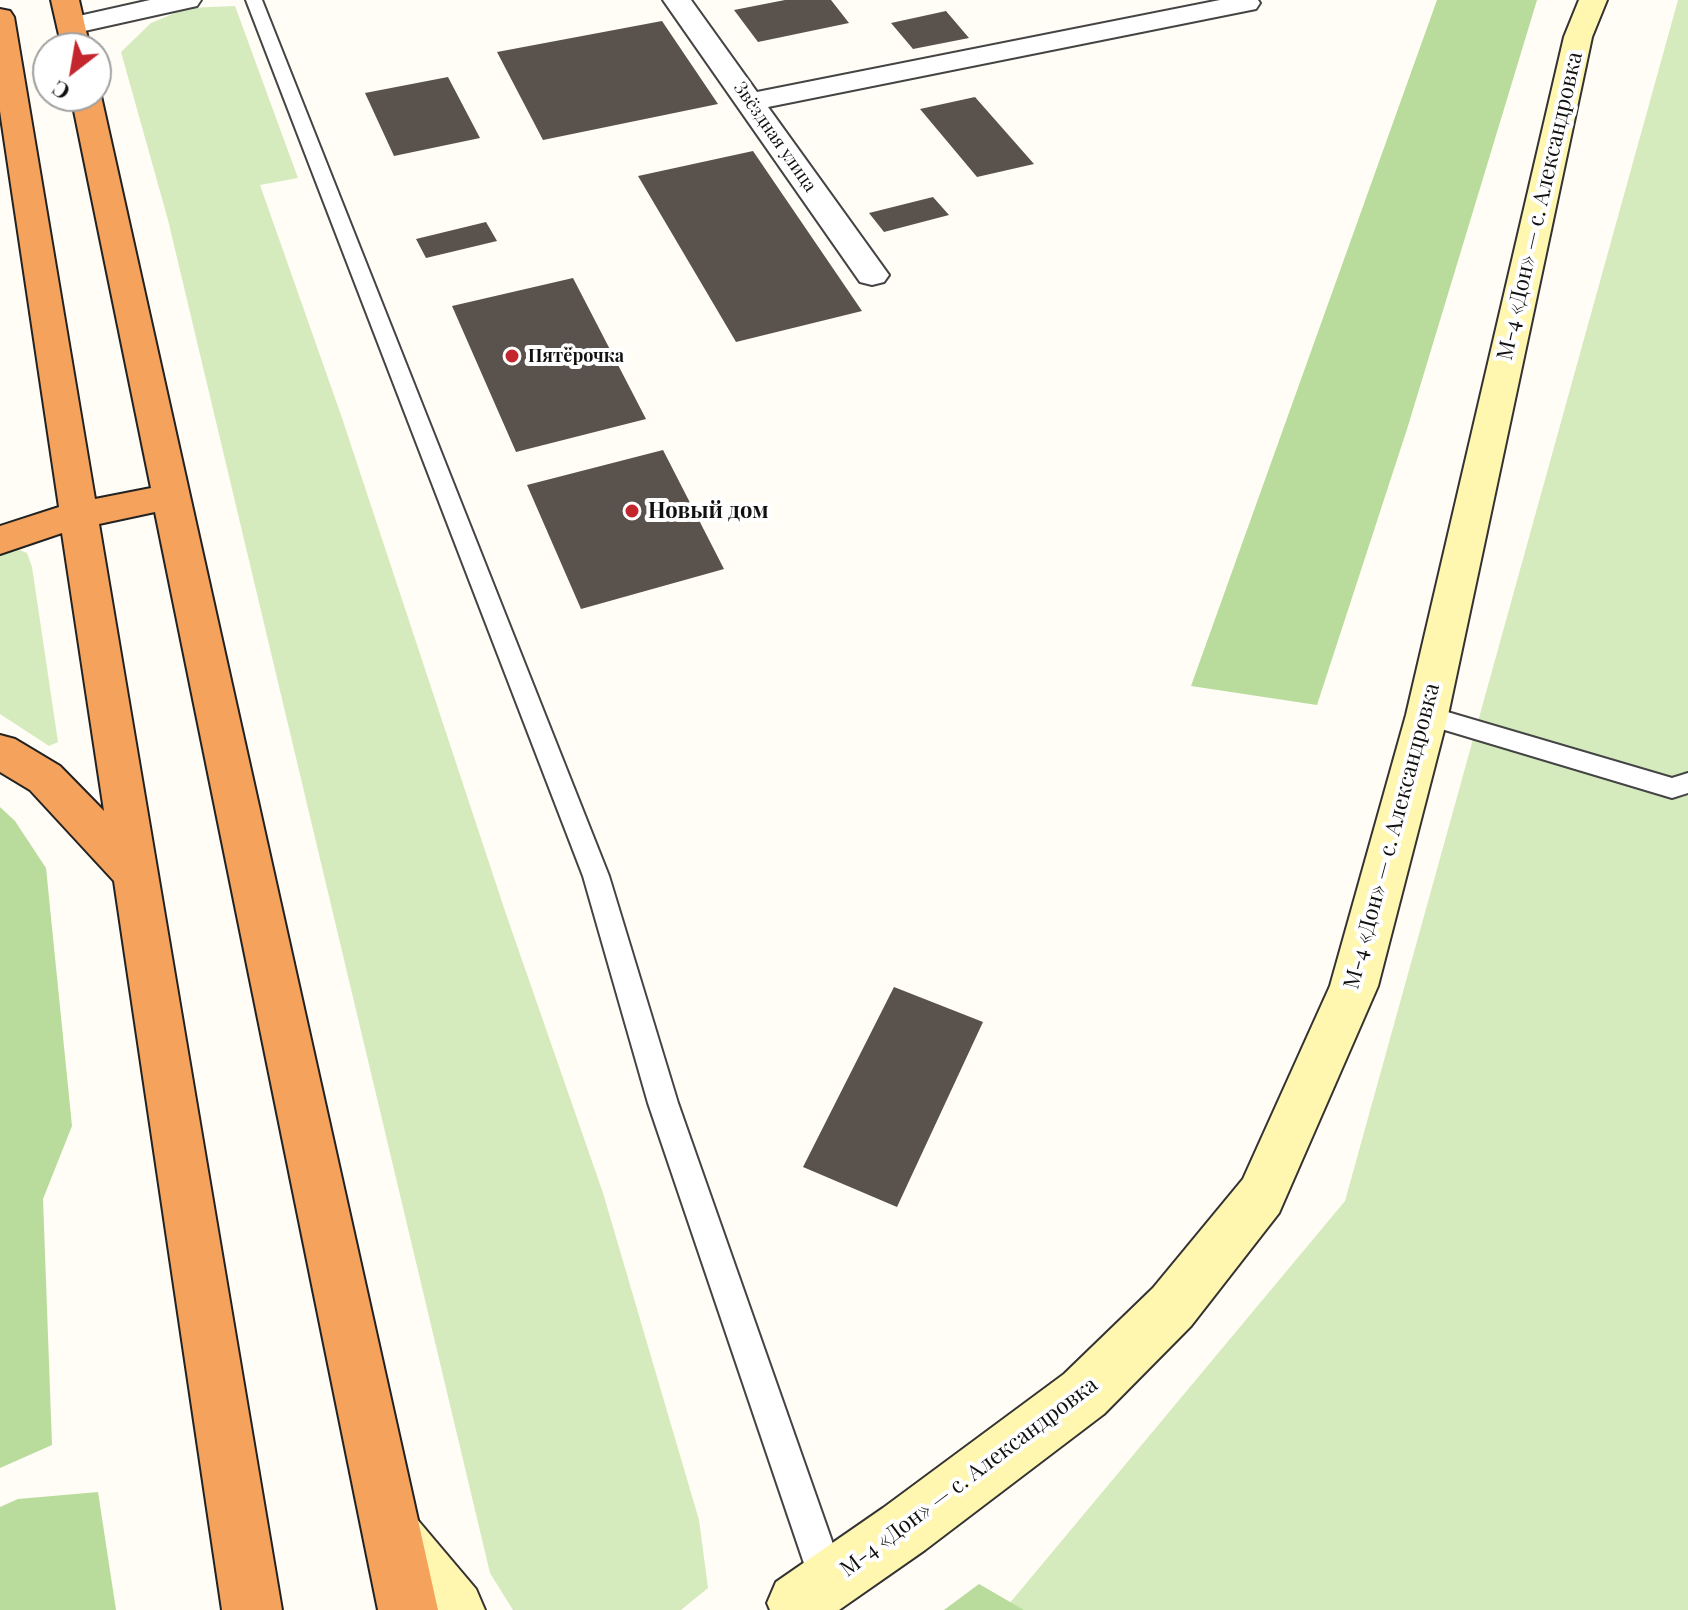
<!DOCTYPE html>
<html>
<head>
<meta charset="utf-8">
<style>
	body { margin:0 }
	#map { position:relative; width:1688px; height:1610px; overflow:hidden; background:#fffdf5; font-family:"Playfair Display",serif }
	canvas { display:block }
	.north { position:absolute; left:32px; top:32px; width:80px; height:80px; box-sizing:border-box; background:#fff; border:2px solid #a0a0a0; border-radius:50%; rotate:211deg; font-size:22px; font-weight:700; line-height:32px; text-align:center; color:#111 }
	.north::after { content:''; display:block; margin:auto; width:28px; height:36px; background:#c4262e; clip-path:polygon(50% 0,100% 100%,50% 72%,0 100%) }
</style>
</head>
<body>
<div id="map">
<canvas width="1688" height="1610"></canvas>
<div class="north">С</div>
</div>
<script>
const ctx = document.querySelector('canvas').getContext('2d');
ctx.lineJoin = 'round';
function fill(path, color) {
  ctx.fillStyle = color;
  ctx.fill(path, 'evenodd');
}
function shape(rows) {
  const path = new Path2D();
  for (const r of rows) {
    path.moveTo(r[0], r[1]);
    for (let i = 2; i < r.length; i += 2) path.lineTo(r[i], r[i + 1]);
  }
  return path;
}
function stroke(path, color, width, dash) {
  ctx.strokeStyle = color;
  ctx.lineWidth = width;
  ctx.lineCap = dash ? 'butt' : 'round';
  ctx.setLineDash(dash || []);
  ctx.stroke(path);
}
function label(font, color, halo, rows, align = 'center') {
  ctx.font = font + ' "Playfair Display",serif';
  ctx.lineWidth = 8;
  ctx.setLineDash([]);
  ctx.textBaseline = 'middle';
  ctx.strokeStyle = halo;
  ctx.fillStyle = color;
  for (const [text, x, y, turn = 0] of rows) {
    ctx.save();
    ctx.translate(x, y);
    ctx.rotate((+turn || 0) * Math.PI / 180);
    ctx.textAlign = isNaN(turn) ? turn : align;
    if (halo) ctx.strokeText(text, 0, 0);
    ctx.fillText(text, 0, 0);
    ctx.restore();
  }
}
fill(shape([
	[1678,0,1688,0,1688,1610,1004,1610,1345,1201],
	[235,6,298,178,260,185,341,415,506,914,603,1193,699,1520,708,1588,681,1610,513,1610,490,1573,168,220,121,52,151,23,187,8],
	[17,549,27,553,32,567,58,742,49,746,0,714,0,555]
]), '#d5ebbd');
fill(shape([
	[1437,0,1537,0,1408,426,1317,705,1191,686],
	[0,807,15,821,46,868,72,1126,43,1199,52,1445,0,1468],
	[98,1492,116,1610,0,1610,0,1507,18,1499],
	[979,1584,1024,1610,944,1610]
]), '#b9dc9c');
fill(shape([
	[785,0,831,0,849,23,758,42,734,10],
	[946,11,969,38,913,49,891,23],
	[662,21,718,104,543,140,497,52],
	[448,77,480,138,394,156,365,93],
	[975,97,1034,164,977,177,920,109],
	[753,151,862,311,736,342,638,176],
	[933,197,949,215,884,232,869,213],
	[486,222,497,241,426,258,416,239],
	[573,278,646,419,516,452,452,306],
	[663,450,724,569,581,609,527,485],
	[894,987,983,1022,897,1207,803,1167]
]), '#5a524d');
const lane = shape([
	[246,0,262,0,609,876,678,1103,847,1584,842,1597,829,1602,816,1597,811,1584,648,1103,583,876,246,0],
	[1427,706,1672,778,1688,773,1688,793,1672,798,1418,722,1415,715,1418,708,1427,706]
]);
const street = shape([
	[150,0,201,0,197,6,71,34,61,32,57,26,61,20,150,0],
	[663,0,691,0,757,92,1220,0,1258,0,1260,3,1256,9,1246,11,768,107,889,275,884,282,872,285,860,282,663,0]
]);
const secondary = shape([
	[1579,0,1607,0,1592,37,1448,715,1378,986,1279,1213,1191,1326,1104,1414,925,1550,839,1610,770,1610,767,1603,776,1582,883,1508,1064,1374,1153,1288,1243,1179,1330,986,1406,715,1564,37,1579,0],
	[395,1509,416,1518,476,1589,485,1610,416,1610,374,1560,365,1539,374,1518,395,1509]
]);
const highway = shape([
	[51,0,79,0,90,48,62,48,51,0],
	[0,9,10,11,14,17,95,499,151,488,71,96,96,96,96,90,101,96,438,1610,378,1610,155,512,99,524,282,1610,222,1610,114,881,30,790,0,772,0,735,15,739,60,766,104,811,62,533,0,554,0,526,59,507,0,111,0,9]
]);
stroke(lane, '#444', 4);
stroke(street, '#444', 4);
stroke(secondary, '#333', 4);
stroke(highway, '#222', 4);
fill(lane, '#fff');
fill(street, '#fff');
fill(secondary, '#fff6b0');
fill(highway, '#f5a25d');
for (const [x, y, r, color] of [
	[512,356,8,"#c4262e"],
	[632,511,8,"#c4262e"]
]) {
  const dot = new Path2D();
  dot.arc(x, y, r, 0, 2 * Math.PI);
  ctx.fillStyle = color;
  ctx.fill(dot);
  stroke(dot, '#fff', 3);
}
label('18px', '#111', '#fff', [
	["Звёздная улица",775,137,55]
]);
label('bold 18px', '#111', '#fff', [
	["Пятёрочка",528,356]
], 'left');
label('22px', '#111', '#fff', [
	["М-4 «Дон» — с. Александровка",1540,206,-77],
	["М-4 «Дон» — с. Александровка",1392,836,-75],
	["М-4 «Дон» — с. Александровка",969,1477,-37]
]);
label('bold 22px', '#111', '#fff', [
	["Новый дом",648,511]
], 'left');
</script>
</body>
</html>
